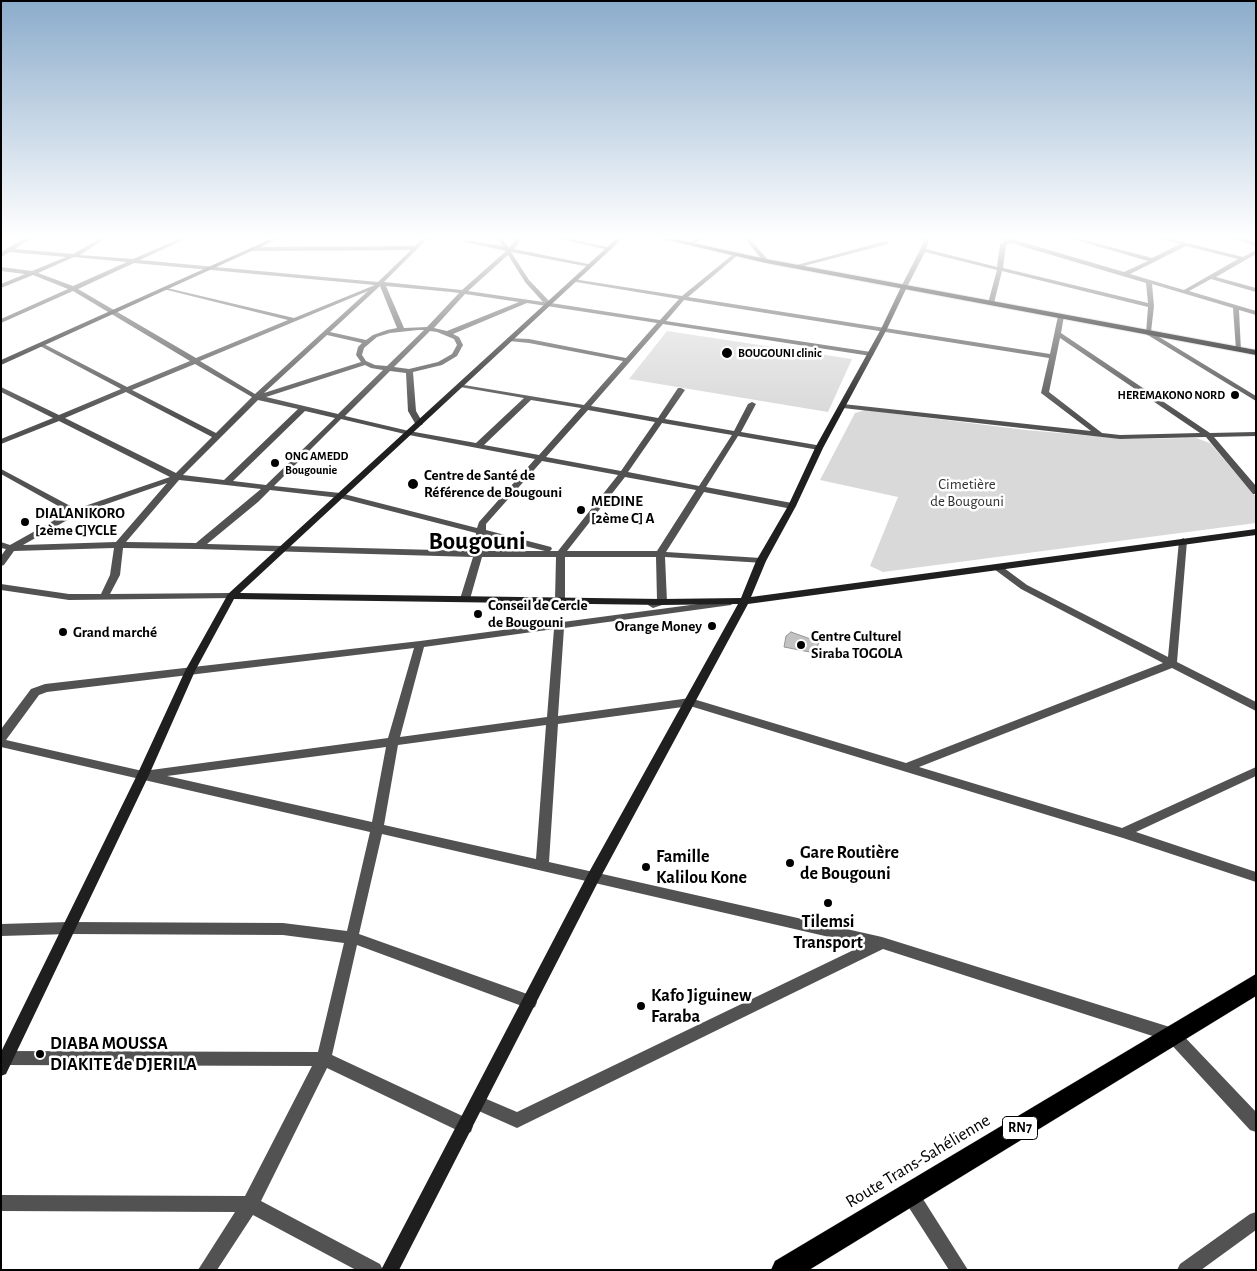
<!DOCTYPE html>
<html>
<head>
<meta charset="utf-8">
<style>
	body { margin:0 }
	#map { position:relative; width:1257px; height:1271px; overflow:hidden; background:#fff; font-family:"Alegreya Sans",sans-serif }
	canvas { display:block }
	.frame { position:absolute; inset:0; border:2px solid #000; pointer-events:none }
</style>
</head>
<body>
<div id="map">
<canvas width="1257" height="1271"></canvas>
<div class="frame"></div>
</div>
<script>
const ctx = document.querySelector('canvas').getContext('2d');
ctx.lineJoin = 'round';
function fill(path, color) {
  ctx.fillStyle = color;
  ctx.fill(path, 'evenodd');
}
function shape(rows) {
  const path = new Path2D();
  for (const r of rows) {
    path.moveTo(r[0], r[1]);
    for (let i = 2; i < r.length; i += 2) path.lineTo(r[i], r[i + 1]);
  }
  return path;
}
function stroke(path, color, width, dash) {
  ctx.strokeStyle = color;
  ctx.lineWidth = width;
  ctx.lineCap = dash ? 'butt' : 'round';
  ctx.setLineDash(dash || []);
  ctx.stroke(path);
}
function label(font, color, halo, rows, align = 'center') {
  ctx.font = font + ' "Alegreya Sans",sans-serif';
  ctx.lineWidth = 5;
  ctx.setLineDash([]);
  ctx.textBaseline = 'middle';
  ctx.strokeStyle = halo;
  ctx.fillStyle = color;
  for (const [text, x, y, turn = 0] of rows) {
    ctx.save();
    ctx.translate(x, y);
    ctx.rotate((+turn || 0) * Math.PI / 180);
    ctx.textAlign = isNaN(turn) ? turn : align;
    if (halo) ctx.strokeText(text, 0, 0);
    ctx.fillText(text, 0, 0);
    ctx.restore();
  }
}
fill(shape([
	[667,331,852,359,828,412,629,379],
	[865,410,1026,430,1127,439,1196,438,1210,443,1256,497,1256,523,883,572,870,566,898,497,820,480,855,413]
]), '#d9d9d9');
const building = shape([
	[791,632,819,642,815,653,784,647,786,636,791,632]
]);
fill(building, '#c2c2c2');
stroke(building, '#969696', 1);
const primary = shape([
	[659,238,670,238,766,259,1256,350,1256,355,766,263,659,238]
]);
const highway = shape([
	[1256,974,1256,996,809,1270,771,1270,775,1261,1256,974]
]);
stroke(primary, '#dbdbdb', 2);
stroke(highway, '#dbdbdb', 1);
fill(shape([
	[25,238,31,238,15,249,73,254,101,238,106,238,80,255,133,259,181,238,187,238,140,260,378,282,411,250,252,251,249,249,252,247,414,246,423,238,428,238,384,282,462,290,506,251,465,242,465,240,503,246,497,238,502,238,509,248,517,238,522,238,514,249,593,265,590,267,511,252,529,280,551,303,660,320,679,299,570,281,573,279,682,296,736,252,739,254,738,255,688,297,1050,354,1058,316,1061,314,1064,316,1061,333,1210,433,1256,432,1256,436,1214,437,1256,486,1256,494,1253,494,1206,437,1120,439,843,408,839,406,843,404,1091,431,1041,393,1049,358,684,300,666,321,871,352,874,354,871,356,663,324,591,406,658,418,678,388,681,388,685,390,665,419,734,431,748,404,752,402,756,404,741,432,822,446,822,450,819,450,738,436,706,487,792,503,796,506,792,509,704,492,666,552,761,558,764,559,766,561,764,563,665,557,667,602,665,604,653,608,648,605,650,603,657,600,656,557,565,557,565,600,560,603,555,600,556,557,482,557,470,599,465,602,460,599,473,557,198,549,123,548,120,575,110,594,231,593,236,596,234,598,69,600,1,590,1,584,69,594,101,594,110,575,114,548,14,551,4,565,1,566,1,556,6,549,1,548,1,542,10,545,69,512,1,474,1,469,76,509,170,477,59,421,1,444,1,439,53,418,1,392,1,387,59,415,121,389,40,346,39,345,42,343,127,387,190,361,73,291,1,323,1,319,68,289,33,275,1,288,1,284,25,274,1,271,1,267,32,271,66,257,10,252,1,257,1,252,25,238],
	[508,255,525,282,543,302,468,291,508,255],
	[74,257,127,262,73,286,38,273,74,257],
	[134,263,375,285,294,318,163,287,163,289,288,320,196,358,78,289,134,263],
	[380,286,397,328,387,330,373,335,366,340,330,332,380,286],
	[386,286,451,292,459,293,427,327,404,328,386,286],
	[368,291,255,394,200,361,368,291],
	[465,294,519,302,447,331,434,328,465,294],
	[527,303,657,323,626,358,529,339,507,338,507,340,509,341,529,343,623,361,584,405,458,384,458,386,460,387,524,398,476,443,409,431,345,416,390,371,406,373,408,411,416,425,422,425,423,423,416,411,413,372,442,365,457,356,463,345,459,337,453,334,527,303],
	[418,330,424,330,387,366,375,365,366,361,362,355,364,348,377,337,390,333,418,330],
	[430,331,437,332,454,339,457,345,452,354,438,362,409,369,394,367,430,331],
	[327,335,362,343,358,347,356,355,361,362,264,393,327,335],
	[1060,338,1200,433,1120,435,1102,433,1049,392,1060,338],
	[195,364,252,397,216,433,132,390,195,364],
	[365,365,371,368,383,370,338,414,266,397,365,365],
	[126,392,212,437,176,473,65,418,126,392],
	[258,400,298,409,224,480,183,475,258,400],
	[531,400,581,408,539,455,484,445,531,400],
	[588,410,655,422,621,471,546,457,588,410],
	[305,411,335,418,266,485,233,481,305,411],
	[341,419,409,435,535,459,479,522,477,528,340,493,274,486,341,419],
	[662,423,732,435,699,486,628,472,662,423],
	[542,461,618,475,558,551,550,551,552,549,551,547,486,530,486,524,542,461],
	[625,477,696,490,657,551,567,551,625,477],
	[179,480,226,485,261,489,196,543,126,542,179,480],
	[167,483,116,542,23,545,78,514,167,483],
	[270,490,340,498,476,533,474,551,207,544,258,502,270,490],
	[485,536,545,551,546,551,483,551,485,536],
	[556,238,565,238,612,248,609,250,556,238],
	[698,238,705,238,691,245,686,244,698,238],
	[744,238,749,238,768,260,768,262,764,262,744,238],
	[925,238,930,238,926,249,997,267,1000,244,1005,241,998,238,1015,238,1017,239,1015,240,1124,272,1148,261,1069,238,1077,238,1152,258,1180,244,1160,238,1167,238,1243,257,1256,250,1256,254,1216,277,1256,288,1256,292,1211,279,1189,291,1256,311,1256,315,1239,310,1241,351,1236,350,1233,308,1152,284,1154,306,1151,332,1256,396,1256,401,1146,334,1148,307,1002,271,994,303,991,305,988,303,997,270,925,252,907,287,902,288,901,287,920,250,925,238],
	[1011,243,1146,283,1148,303,1003,268,1006,245,1011,243],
	[1186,246,1238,259,1184,290,1130,274,1186,246],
	[1230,238,1238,238,1256,242,1256,246,1230,238],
	[886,241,888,242,888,244,796,268,793,266,886,241],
	[1183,538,1187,541,1177,662,1256,702,1256,711,1172,668,919,767,1122,828,1256,767,1256,776,1136,832,1256,872,1256,882,1123,838,690,706,558,724,549,862,882,937,1173,1028,1178,1030,1256,1112,1256,1132,1250,1130,1168,1041,883,949,517,1128,472,1108,469,1103,472,1098,477,1095,517,1112,864,945,382,834,359,934,530,995,535,997,537,1002,535,1007,530,1009,357,945,332,1055,471,1120,473,1126,471,1132,465,1134,327,1068,261,1201,380,1264,383,1270,356,1270,253,1215,217,1270,198,1270,235,1212,1,1211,1,1195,245,1196,312,1066,1,1065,1,1051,318,1052,344,943,283,935,69,934,1,936,1,924,69,922,283,923,347,931,370,832,1,747,1,729,31,689,45,684,420,641,728,600,731,601,733,603,731,605,564,628,558,716,690,698,906,763,1163,663,1021,589,994,569,992,567,994,565,1000,565,1027,585,1168,657,1179,541,1183,538],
	[554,629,547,717,400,737,424,647,554,629],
	[414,648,388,738,151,770,147,772,6,740,39,695,47,692,414,648],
	[546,725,536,859,384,825,398,745,546,725],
	[386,747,372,822,167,776,386,747],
	[910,1186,916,1188,968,1270,949,1270,904,1200,902,1194,904,1188,910,1186],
	[1256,1212,1256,1230,1201,1270,1177,1270,1180,1264,1250,1214,1256,1212]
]), '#525252');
fill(shape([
	[273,238,280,238,1,365,1,360,273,238],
	[617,238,623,238,240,593,662,599,741,598,756,561,788,506,815,448,881,329,901,287,904,285,907,287,887,329,823,448,796,506,766,561,751,597,1256,529,1256,535,748,604,598,882,399,1270,381,1270,588,874,738,604,662,605,234,599,195,671,149,775,6,1074,1,1076,1,1052,137,775,185,671,228,594,617,238]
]), '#1f1f1f');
fill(primary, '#000');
fill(highway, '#000');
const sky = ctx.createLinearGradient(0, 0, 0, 416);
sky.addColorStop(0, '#8baccb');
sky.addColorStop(0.57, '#fff');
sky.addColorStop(1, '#ffffff00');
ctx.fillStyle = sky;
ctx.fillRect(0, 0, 1257, 416);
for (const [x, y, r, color] of [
	[727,353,6,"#000"],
	[1235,395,5,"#000"],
	[275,463,5,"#000"],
	[413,484,6,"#000"],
	[581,510,5,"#000"],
	[25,522,5,"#000"],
	[478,614,5,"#000"],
	[712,626,5,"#000"],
	[63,632,5,"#000"],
	[801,645,5,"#000"],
	[790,863,5,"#000"],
	[646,867,5,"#000"],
	[828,903,5,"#000"],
	[641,1006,5,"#000"],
	[40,1054,5,"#000"]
]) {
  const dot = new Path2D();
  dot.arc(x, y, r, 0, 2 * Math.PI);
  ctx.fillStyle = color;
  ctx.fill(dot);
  stroke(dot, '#fff', 2);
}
label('bold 12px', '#000', '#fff', [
	["BOUGOUNI clinic",738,353],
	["HEREMAKONO NORD",1225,395,"right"],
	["ONG AMEDD",285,456],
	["Bougounie",285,470]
], 'left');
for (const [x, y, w] of [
	[1020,1128,35]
]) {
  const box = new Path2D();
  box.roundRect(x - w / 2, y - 11.5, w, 23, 4);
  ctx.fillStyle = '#fff';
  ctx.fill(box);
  stroke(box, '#000', 1);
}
label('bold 14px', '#000', null, [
	["RN7",1020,1128]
]);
label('bold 15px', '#000', '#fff', [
	["Centre de Santé de",424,475],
	["Référence de Bougouni",424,492],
	["MEDINE",591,501],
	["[2ème C] A",591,518],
	["DIALANIKORO",35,513],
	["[2ème C]YCLE",35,530],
	["Conseil de Cercle",488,605],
	["de Bougouni",488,622],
	["Orange Money",702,626,"right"],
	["Grand marché",73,632],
	["Centre Culturel",811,636],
	["Siraba TOGOLA",811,653]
], 'left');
label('15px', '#303030', '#fff', [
	["Cimetière",967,484],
	["de Bougouni",967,501]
]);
label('bold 18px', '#000', '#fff', [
	["Gare Routière",800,853],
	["de Bougouni",800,874],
	["Famille",656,857],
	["Kalilou Kone",656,878],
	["Tilemsi",828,922,"center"],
	["Transport",828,943,"center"],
	["Kafo Jiguinew",651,996],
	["Faraba",651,1017],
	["DIABA MOUSSA",50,1044],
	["DIAKITE de DJERILA",50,1065]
], 'left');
label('18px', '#000', '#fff', [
	["Route Trans-Sahélienne",918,1161,-31]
]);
label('bold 25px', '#000', '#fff', [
	["Bougouni",477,541]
]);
</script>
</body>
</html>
